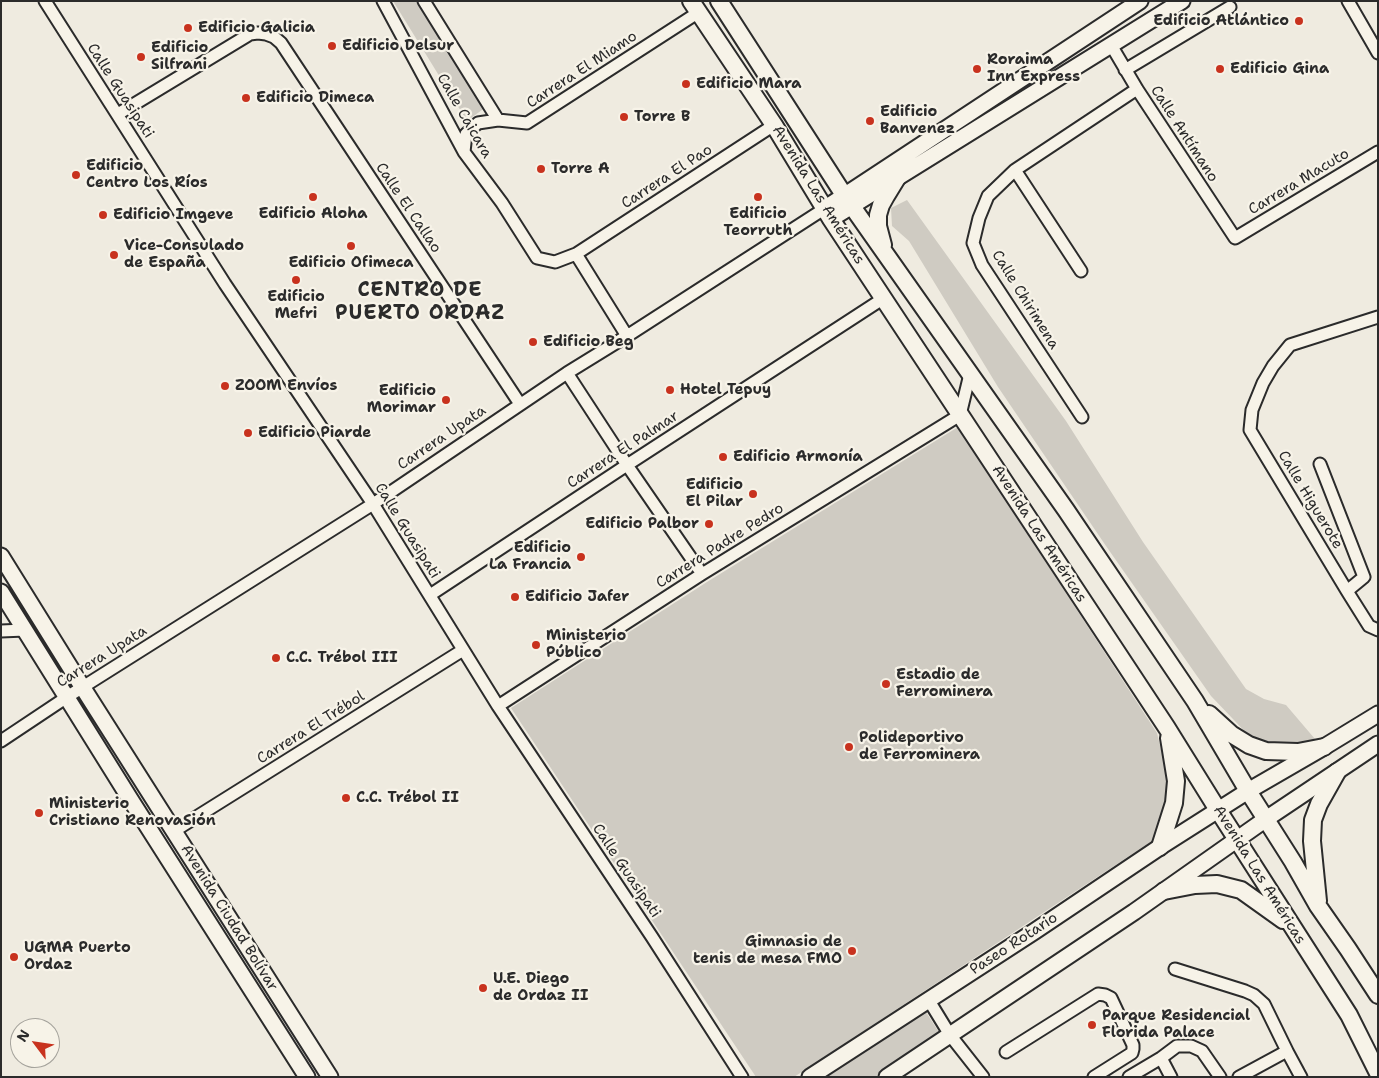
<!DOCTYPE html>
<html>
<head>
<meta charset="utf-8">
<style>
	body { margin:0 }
	#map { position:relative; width:1379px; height:1078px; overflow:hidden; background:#efebe0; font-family:"Shantell Sans",sans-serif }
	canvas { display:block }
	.frame { position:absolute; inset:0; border:2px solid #2b2b2b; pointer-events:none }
	.north { position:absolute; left:10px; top:1018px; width:50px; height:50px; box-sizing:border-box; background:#f7f3e8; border:1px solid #a5a39c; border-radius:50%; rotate:301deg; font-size:14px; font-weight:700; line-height:20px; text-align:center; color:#2b2b2b }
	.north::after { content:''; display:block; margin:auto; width:18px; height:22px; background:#c8321e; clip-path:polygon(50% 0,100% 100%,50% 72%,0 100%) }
</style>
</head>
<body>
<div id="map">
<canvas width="1379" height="1078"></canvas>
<div class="frame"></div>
<div class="north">N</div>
</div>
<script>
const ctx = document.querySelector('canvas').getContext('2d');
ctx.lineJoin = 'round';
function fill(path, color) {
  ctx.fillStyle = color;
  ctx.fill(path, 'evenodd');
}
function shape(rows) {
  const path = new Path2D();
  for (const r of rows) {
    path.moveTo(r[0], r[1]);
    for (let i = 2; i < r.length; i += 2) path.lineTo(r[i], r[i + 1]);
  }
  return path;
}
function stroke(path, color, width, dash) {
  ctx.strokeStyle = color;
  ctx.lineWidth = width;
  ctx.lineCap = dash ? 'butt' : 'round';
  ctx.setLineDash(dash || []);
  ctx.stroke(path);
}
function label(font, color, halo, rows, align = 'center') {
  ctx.font = font + ' "Shantell Sans",sans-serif';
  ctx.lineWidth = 4.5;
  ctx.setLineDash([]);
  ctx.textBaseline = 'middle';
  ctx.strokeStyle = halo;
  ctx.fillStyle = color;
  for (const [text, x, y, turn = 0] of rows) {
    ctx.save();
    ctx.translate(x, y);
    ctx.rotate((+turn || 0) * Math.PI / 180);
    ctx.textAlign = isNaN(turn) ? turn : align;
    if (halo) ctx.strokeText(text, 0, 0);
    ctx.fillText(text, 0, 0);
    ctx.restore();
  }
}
fill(shape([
	[393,1,416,1,475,94,486,107,467,121],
	[907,200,1066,421,1143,542,1246,689,1264,699,1286,705,1315,739,1291,747,1253,740,1211,696,1106,546,998,387,909,241,892,226,891,208],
	[958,427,1157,733,1164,762,1167,784,1166,803,1152,841,794,1077,756,1077,511,708,707,582],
	[926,1012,940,1034,875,1077,825,1077]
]), '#cfcbc2');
const minor = shape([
	[45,1,225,284,373,504,498,706,652,937,742,1077],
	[383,1,464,152,502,203,537,258,555,262,576,254,774,125],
	[424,1,498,120,527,123,699,12],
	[1348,1,1378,53],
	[1111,45,1137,89,1235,238,1378,152],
	[1125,70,1230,7],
	[118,114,250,34,258,33,266,34,274,37,281,43,520,404],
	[464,152,466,134,478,123,498,120],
	[1015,170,1081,271],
	[576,254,627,336],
	[1378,317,1290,345,1273,366,1263,383,1252,410,1250,430,1347,591,1369,626,1378,630],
	[567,373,627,465,702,574],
	[1082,417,982,265,973,243,979,218,988,196,1015,170,1137,89],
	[1320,464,1364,577,1347,591],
	[430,595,627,465,884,298],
	[1,631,25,630],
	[498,706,702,574,960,415,970,374],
	[1,741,67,697,373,504,567,373,627,336,824,209],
	[174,831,463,650],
	[1175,969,1245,991,1254,995,1264,1004,1287,1051,1239,1077],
	[928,999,950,1035,983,1077],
	[1287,1051,1301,1077],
	[1006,1052,1098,994,1105,995,1111,998,1133,1045,1133,1049,1132,1053,1094,1077],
	[1161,1058,1171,1077],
	[1129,1077,1161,1058,1177,1046,1191,1046,1202,1051,1220,1077]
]);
const tertiary = shape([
	[824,209,1140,1],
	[831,219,1182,1],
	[1,556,83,688,330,1077],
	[1,592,132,802,307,1077],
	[810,1077,1035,931,1160,847,1248,791,1324,747,1378,714],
	[887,1077,1134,912,1266,819,1378,744]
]);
const secondary = shape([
	[691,1,774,125,831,219,1167,728,1218,810,1349,1015,1378,1073],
	[719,1,844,195,1066,510,1195,701,1248,791,1293,862,1318,906,1348,949,1378,995],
	[883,245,878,226,878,215,881,205,886,196,897,178],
	[1209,714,1231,734,1249,745,1266,751,1298,752,1324,747],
	[1160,847,1174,803,1176,781,1169,738],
	[1164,891,1195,885,1217,884,1241,890,1283,920],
	[1318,901,1312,841,1313,820,1319,804,1337,772]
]);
stroke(minor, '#2b2b2b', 15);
stroke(tertiary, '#2b2b2b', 19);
stroke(secondary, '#2b2b2b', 20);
stroke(minor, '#f7f3e8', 11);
stroke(tertiary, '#f7f3e8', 15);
stroke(secondary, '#f7f3e8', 16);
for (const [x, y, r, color] of [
	[1299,21,5,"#c8321e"],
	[188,28,5,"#c8321e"],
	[332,46,5,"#c8321e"],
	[141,57,5,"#c8321e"],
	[977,69,5,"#c8321e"],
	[1220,69,5,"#c8321e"],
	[686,84,5,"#c8321e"],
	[246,98,5,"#c8321e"],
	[624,117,5,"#c8321e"],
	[870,121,5,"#c8321e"],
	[541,169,5,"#c8321e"],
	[76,175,5,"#c8321e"],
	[313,197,5,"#c8321e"],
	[758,197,5,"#c8321e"],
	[103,215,5,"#c8321e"],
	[351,246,5,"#c8321e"],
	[114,255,5,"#c8321e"],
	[296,280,5,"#c8321e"],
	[533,342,5,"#c8321e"],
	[225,386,5,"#c8321e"],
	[670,390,5,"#c8321e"],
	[446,400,5,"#c8321e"],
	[248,433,5,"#c8321e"],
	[723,457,5,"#c8321e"],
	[753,494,5,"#c8321e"],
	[709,524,5,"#c8321e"],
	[581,557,5,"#c8321e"],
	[515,597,5,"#c8321e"],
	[536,645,5,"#c8321e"],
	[276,658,5,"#c8321e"],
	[886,684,5,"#c8321e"],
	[849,747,5,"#c8321e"],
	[346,798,5,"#c8321e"],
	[39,813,5,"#c8321e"],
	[852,951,5,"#c8321e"],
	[14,957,5,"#c8321e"],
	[483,988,5,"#c8321e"],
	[1092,1025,5,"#c8321e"]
]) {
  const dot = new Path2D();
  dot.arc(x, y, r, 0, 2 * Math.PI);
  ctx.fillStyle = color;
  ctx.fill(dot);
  stroke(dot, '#f7f3e8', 2);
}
label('bold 15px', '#2b2b2b', '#f7f3e8', [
	["Edificio Atlántico",1289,21,"right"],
	["Edificio Galicia",198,28],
	["Edificio Delsur",342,46],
	["Edificio",151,48],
	["Silfrani",151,65],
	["Roraima",987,60],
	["Inn Express",987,77],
	["Edificio Gina",1230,69],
	["Edificio Mara",696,84],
	["Edificio Dimeca",256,98],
	["Edificio",880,112],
	["Banvenez",880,129],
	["Torre B",634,117],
	["Edificio",86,166],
	["Centro Los Ríos",86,183],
	["Torre A",551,169],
	["Edificio Aloha",313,214,"center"],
	["Edificio",758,214,"center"],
	["Teorruth",758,231,"center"],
	["Edificio Imgeve",113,215],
	["Vice-Consulado",124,246],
	["de España",124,263],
	["Edificio Ofimeca",351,263,"center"],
	["Edificio",296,297,"center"],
	["Mefri",296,314,"center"],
	["Edificio Beg",543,342],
	["ZOOM Envíos",235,386],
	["Hotel Tepuy",680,390],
	["Edificio",436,391,"right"],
	["Morimar",436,408,"right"],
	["Edificio Piarde",258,433],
	["Edificio Armonía",733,457],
	["Edificio",743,485,"right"],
	["El Pilar",743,502,"right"],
	["Edificio Palbor",699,524,"right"],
	["Edificio",571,548,"right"],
	["La Francia",571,565,"right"],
	["Edificio Jafer",525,597],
	["Ministerio",546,636],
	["Público",546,653],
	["C.C. Trébol III",286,658],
	["Estadio de",896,675],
	["Ferrominera",896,692],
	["Polideportivo",859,738],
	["de Ferrominera",859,755],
	["C.C. Trébol II",356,798],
	["Ministerio",49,804],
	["Cristiano RenovaSión",49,821],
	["Gimnasio de",842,942,"right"],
	["tenis de mesa FMO",842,959,"right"],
	["UGMA Puerto",24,948],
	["Ordaz",24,965],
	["U.E. Diego",493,979],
	["de Ordaz II",493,996],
	["Parque Residencial",1102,1016],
	["Florida Palace",1102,1033]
], 'left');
label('15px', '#2b2b2b', '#f7f3e8', [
	["Carrera El Miamo",582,70,-33],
	["Calle Guasipati",120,91,57],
	["Calle Caicara",464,116,60],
	["Calle Antímano",1184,134,57],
	["Carrera El Pao",667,177,-33],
	["Carrera Macuto",1299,182,-31],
	["Avenida Las Américas",818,195,58],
	["Calle El Callao",408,208,56],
	["Calle Chirimena",1025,300,58],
	["Carrera Upata",442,438,-34],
	["Carrera El Palmar",623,450,-33],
	["Calle Higuerote",1310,500,59],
	["Calle Guasipati",407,531,58],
	["Avenida Las Américas",1039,534,57],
	["Carrera Padre Pedro",720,546,-32],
	["Carrera Upata",102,657,-32],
	["Carrera El Trébol",311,728,-32],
	["Calle Guasipati",626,871,56],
	["Avenida Las Américas",1259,875,58],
	["Avenida Ciudad Bolívar",229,918,58],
	["Paseo Rotario",1014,944,-33]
]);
ctx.letterSpacing = '1px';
label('bold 20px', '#2b2b2b', '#f7f3e8', [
	["CENTRO DE",420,291],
	["PUERTO ORDAZ",420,314]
]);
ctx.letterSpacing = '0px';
</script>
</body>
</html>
